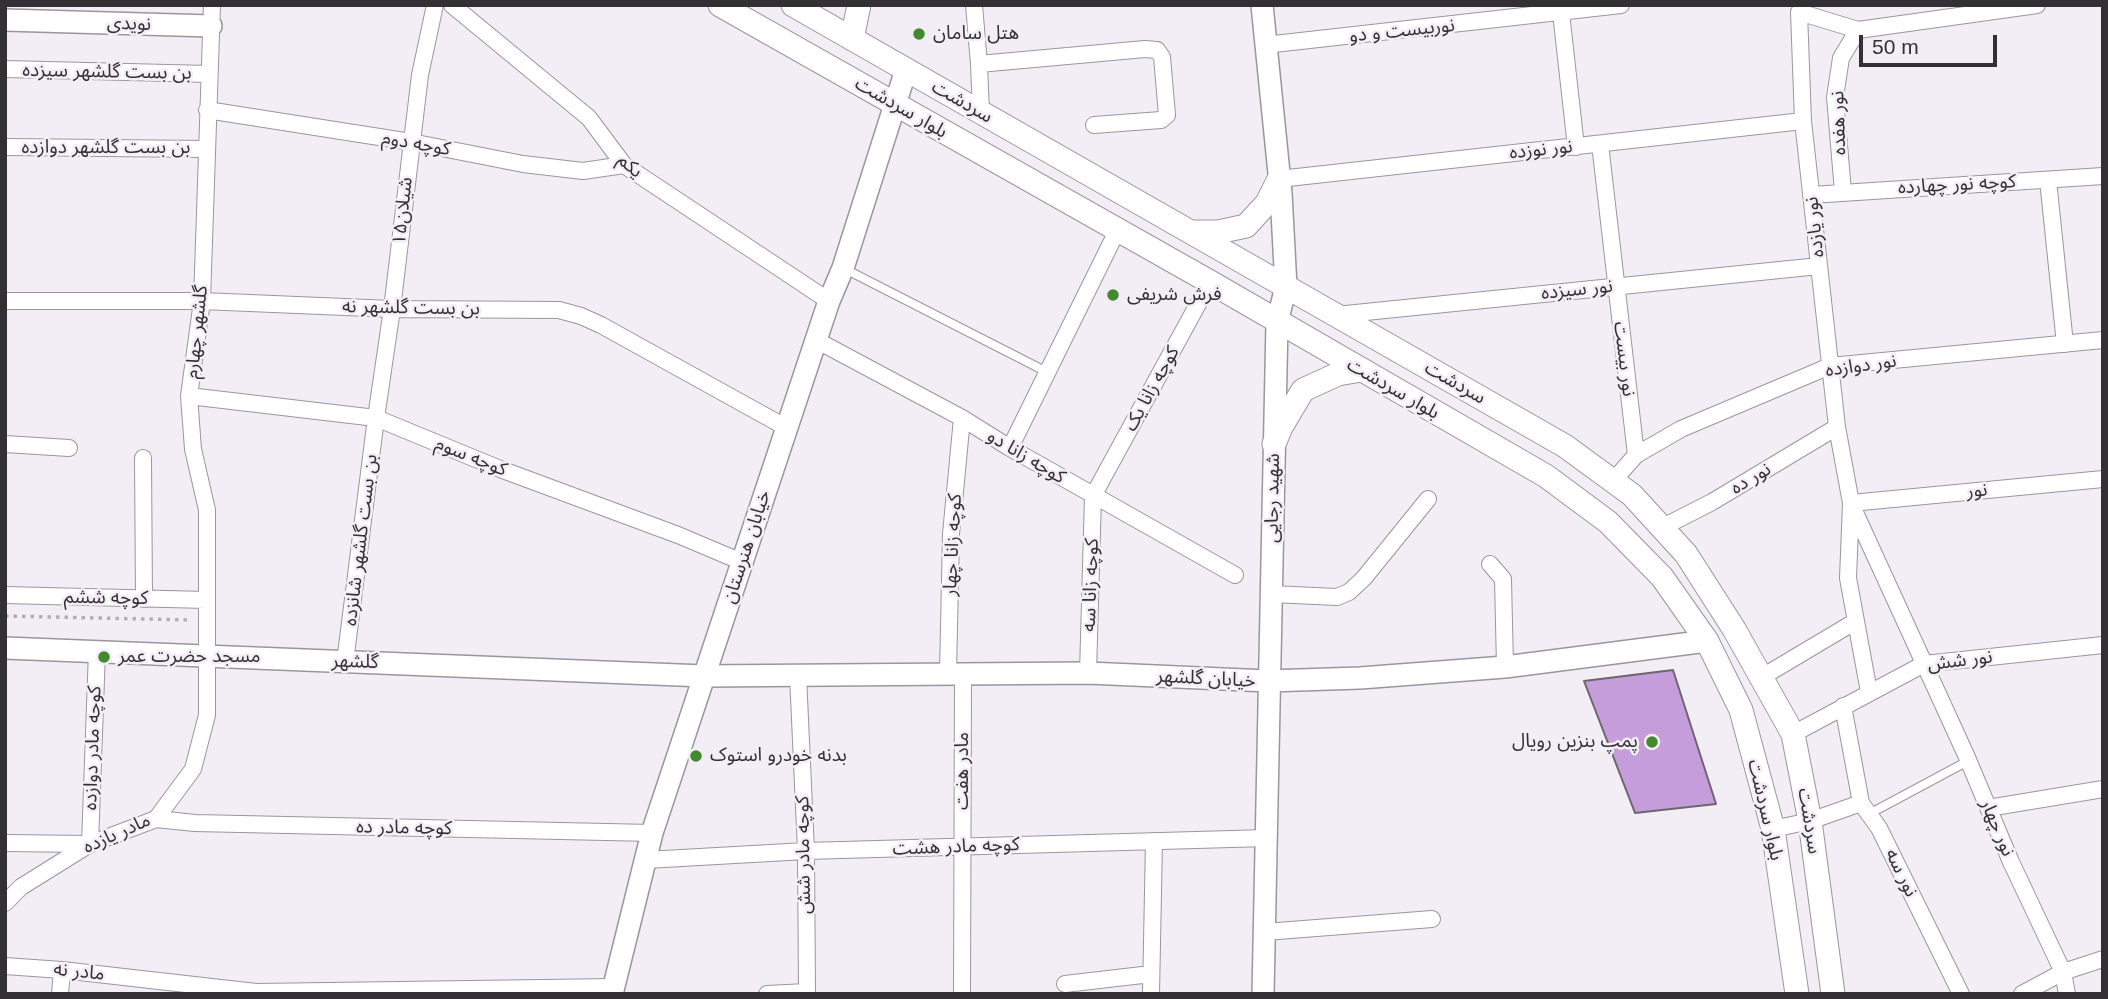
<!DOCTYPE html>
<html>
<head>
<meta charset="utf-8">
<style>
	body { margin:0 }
	#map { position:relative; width:2108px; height:999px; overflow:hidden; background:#f3edf6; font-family:Helvetica,sans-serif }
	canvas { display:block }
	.frame { position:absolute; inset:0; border:7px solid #323033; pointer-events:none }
	.scale { position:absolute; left:1859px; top:35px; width:138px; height:32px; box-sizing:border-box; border:4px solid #323033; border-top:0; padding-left:9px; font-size:21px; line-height:24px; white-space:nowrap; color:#323033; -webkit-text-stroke:5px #f3edf6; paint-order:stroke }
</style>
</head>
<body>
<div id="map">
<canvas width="2108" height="999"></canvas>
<div class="frame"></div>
<div class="scale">50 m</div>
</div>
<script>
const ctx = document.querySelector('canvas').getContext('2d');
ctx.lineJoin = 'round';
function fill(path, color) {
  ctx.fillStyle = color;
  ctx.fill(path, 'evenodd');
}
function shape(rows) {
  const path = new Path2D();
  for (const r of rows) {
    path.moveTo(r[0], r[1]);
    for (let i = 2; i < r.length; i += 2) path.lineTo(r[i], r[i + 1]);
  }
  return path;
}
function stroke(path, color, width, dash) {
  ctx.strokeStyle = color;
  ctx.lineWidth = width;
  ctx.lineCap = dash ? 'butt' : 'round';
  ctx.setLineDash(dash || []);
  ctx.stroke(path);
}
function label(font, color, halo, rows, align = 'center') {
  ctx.font = font + ' Helvetica,"Noto Sans Arabic",sans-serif';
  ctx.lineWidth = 5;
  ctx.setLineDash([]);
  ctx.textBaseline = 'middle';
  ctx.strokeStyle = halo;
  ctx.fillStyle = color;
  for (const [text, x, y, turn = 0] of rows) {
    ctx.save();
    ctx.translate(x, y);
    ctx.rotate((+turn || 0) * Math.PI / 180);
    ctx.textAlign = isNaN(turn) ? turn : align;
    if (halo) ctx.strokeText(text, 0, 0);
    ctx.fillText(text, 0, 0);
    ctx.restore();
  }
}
const building = shape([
	[1673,670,1716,804,1635,813,1584,681,1673,670]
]);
fill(building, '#c59dda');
stroke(building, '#6c666e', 2);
const lane = shape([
	[843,268,1047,372],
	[1869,814,1968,761]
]);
const street = shape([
	[452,5,589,118,624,165,829,301],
	[974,5,979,64,981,113],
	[1561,13,1576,147],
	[1858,30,1799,12,1803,121,1837,427,1851,503,1848,578,1869,692],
	[1265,45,1621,5],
	[979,64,1145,49,1157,50,1162,57,1167,115,1161,120,1094,125],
	[5,69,209,74],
	[207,110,411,142,523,164,583,171,624,165],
	[1600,144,1636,455,1613,481],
	[5,147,206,149],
	[1279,179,1803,121],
	[2048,180,2065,344],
	[1843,192,1835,97,1841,58,1858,30,2037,5],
	[1811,195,2103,176],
	[5,301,202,301,392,309,559,310,581,316,601,325,787,428],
	[1336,315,1819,266],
	[816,340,962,418,1010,448,1235,575],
	[189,396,376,418,500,469,678,535,742,562],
	[5,444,69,448],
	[1010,448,1117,231],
	[1636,455,1681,429,1830,366,2103,340],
	[143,458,144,599],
	[1851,503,2103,479],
	[1853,508,1966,755,2011,862,2063,972,2067,994],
	[1663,527,1712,502,1837,427],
	[1490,564,1503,579,1505,667],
	[1272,594,1337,597,1349,592,1364,578,1428,499],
	[5,595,207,600],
	[345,662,376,418,392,309,420,75,435,5],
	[948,673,951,534,962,418],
	[1088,673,1093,496,1210,282],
	[798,675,806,851,807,994],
	[1762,677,1856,621],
	[1843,706,1861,803],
	[1793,734,1924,664,2103,645],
	[1988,808,2103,789],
	[156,819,195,823,652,833],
	[1773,829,1810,821,1861,803,1879,828,1961,994],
	[5,843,90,844,97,651],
	[646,860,806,851,1267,838],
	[5,903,21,887,90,844,156,819,193,769,207,715,207,510,193,449,189,396,202,301,212,5],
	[1265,932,1432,919],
	[5,966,62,970,256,992,614,987],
	[1065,984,1151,974],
	[60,994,62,970],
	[767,994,807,992],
	[962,994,963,674],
	[1151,994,1154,841],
	[2022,994,2063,972,2103,959]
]);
const secondary = shape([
	[1262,5,1281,193,1286,287,1277,322,1263,994],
	[5,20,211,26],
	[5,648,704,676,1088,673,1268,681,1360,678,1505,667,1707,641],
	[612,994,652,833,829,301,843,268,906,70]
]);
const primary = shape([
	[720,5,1210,282,1546,476,1608,522,1662,577,1707,641,1741,710,1773,829,1797,994],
	[793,5,1565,446,1632,495,1686,554,1734,629,1793,734,1810,821,1833,994],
	[852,39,859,5],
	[1193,232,1218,232,1246,226,1267,203,1279,179],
	[1274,444,1281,427,1303,390,1338,374,1361,370]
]);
stroke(lane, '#9b969e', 10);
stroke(street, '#9b969e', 18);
stroke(secondary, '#9b969e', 24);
stroke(primary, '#9b969e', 25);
stroke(shape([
	[5,616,191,620]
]), '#b3aeb5', 3.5, [3.5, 5]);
stroke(lane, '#fff', 8);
stroke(street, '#fff', 16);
stroke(secondary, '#fff', 21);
stroke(primary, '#fff', 23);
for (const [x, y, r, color] of [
	[919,34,7,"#43892d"],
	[1113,295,7,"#43892d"],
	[104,657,7,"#43892d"],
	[1652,742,7,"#43892d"],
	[696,756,7,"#43892d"]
]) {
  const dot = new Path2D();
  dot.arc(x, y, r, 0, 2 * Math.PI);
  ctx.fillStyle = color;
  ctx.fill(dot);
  stroke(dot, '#f3edf6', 2.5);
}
label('19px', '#323033', '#f3edf6', [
	["نویدی",129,24,2],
	["نوربیست و دو",1402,31,-6],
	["بن بست گلشهر سیزده",107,72,1],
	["سردشت",962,102,30],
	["بلوار سردشت",901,108,30],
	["نور هفده",1839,123,-92],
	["کوچه دوم",416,144,10],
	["بن بست گلشهر دوازده",106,148],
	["نور نوزده",1541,150,-6],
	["یکم",630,166,41],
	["کوچه نور چهارده",1957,185,-3],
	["شیلان۱۵",403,211,-84],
	["نور یازده",1815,227,-96],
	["نور سیزده",1577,290,-6],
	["بن بست گلشهر نه",411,308,1],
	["گلشهر چهارم",197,332,-84],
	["نور بیست",1624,359,83],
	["نور دوازده",1861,366,-8],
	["سردشت",1455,383,30],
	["کوچه زانا یک",1152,389,-61],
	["بلوار سردشت",1393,389,30],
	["کوچه سوم",471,457,22],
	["کوچه زانا دو",1026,457,31],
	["نور ده",1751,479,-31],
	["نور",1977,491,-5],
	["شهید رجایی",1273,498,-89],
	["بن بست گلشهر شانزده",361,540,-83],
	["کوچه زانا چهار",953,545,-87],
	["خیابان هنرستان",747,547,-72],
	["کوچه زانا سه",1091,585,-88],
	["کوچه ششم",106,598,1],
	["نور شش",1960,661,-7],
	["گلشهر",355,662,2],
	["خیابان گلشهر",1206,679,3],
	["کوچه مادر دوازده",93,748,-88],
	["مادر هفت",963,771,-90],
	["بلوار سردشت",1765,810,77],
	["سردشت",1809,821,81],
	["کوچه مادر ده",404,828,1],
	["نور چهار",1997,828,67],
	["مادر یازده",117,834,-24],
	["کوچه مادر هشت",956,847,-2],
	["کوچه مادر شش",804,855,-91],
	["نور سه",1901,873,64],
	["مادر نه",79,972,6]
]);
label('19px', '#323033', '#f3edf6', [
	["هتل سامان",933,34],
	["فرش شریفی",1127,295],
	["مسجد حضرت عمر",118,657],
	["پمپ بنزین رویال",1638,742,"right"],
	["بدنه خودرو استوک",710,756]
], 'left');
</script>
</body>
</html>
